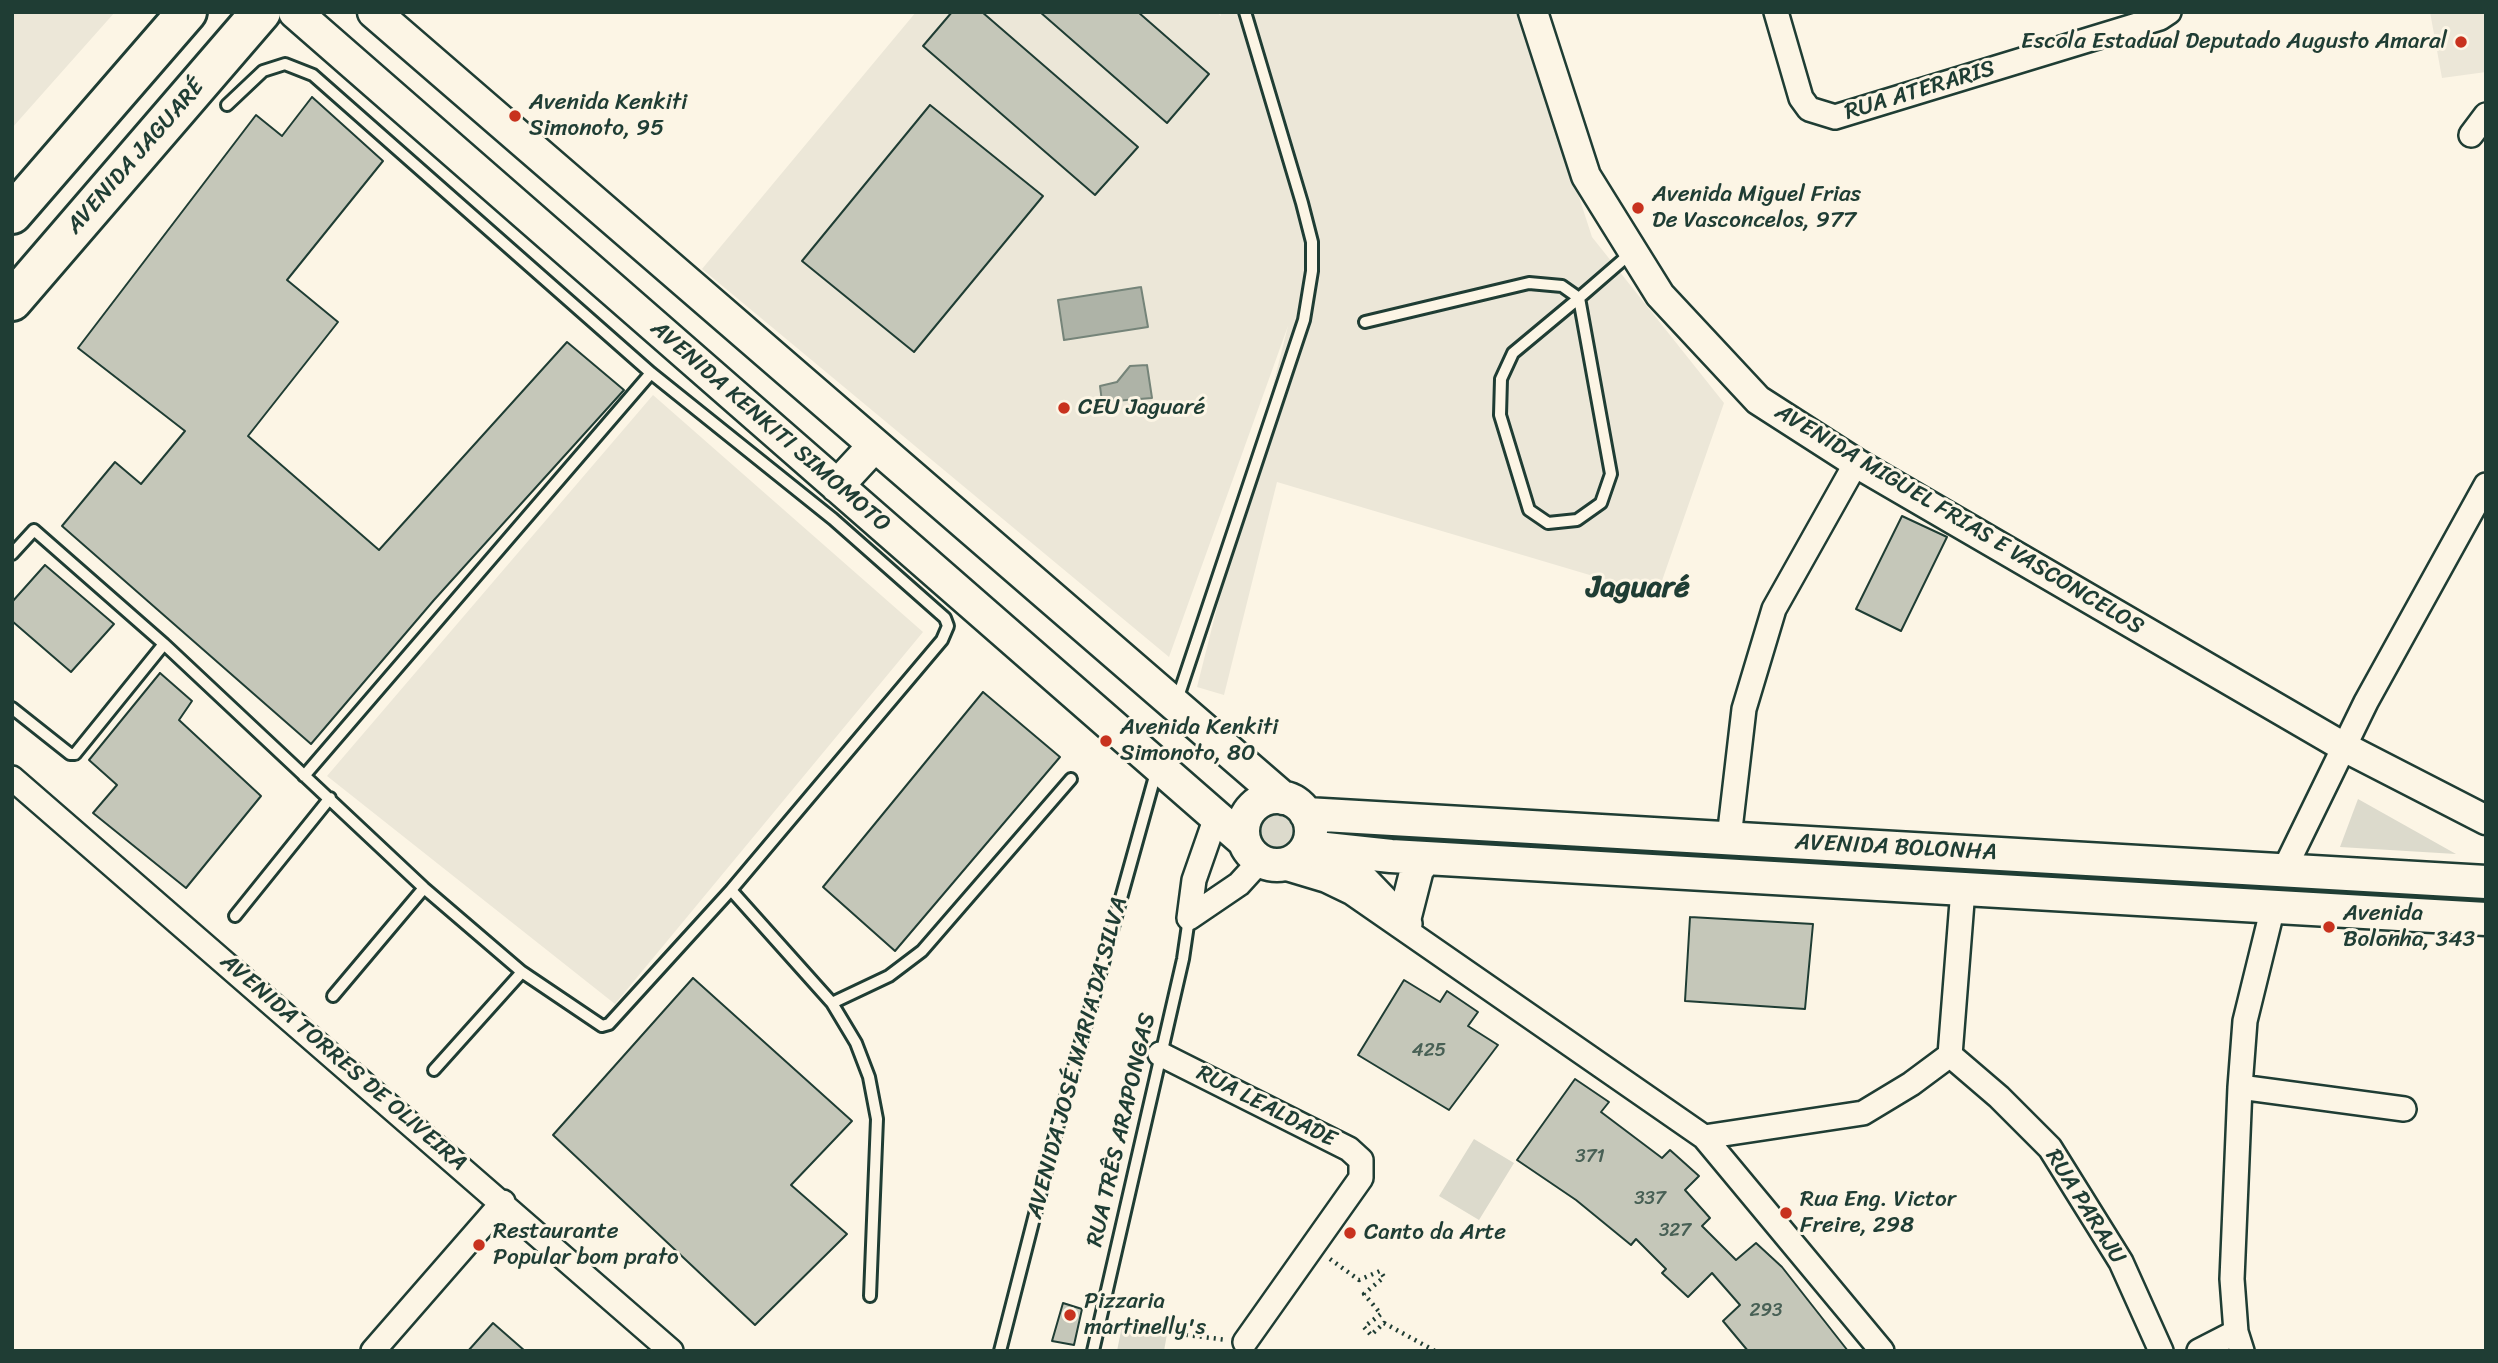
<!DOCTYPE html>
<html>
<head>
<meta charset="utf-8">
<style>
	body { margin:0 }
	#map { position:relative; width:2498px; height:1363px; overflow:hidden; background:#fcf5e5; font-family:Sriracha,sans-serif }
	canvas { display:block }
	.frame { position:absolute; inset:0; border:14px solid #1f3d34; pointer-events:none }
</style>
</head>
<body>
<div id="map">
<canvas width="2498" height="1363"></canvas>
<div class="frame"></div>
</div>
<script>
const ctx = document.querySelector('canvas').getContext('2d');
ctx.lineJoin = 'round';
function fill(path, color) {
  ctx.fillStyle = color;
  ctx.fill(path, 'evenodd');
}
function shape(rows) {
  const path = new Path2D();
  for (const r of rows) {
    if (r.length === 3) {
      path.moveTo(r[0] + r[2], r[1]);
      path.arc(r[0], r[1], r[2], 0, 2 * Math.PI);
      continue;
    }
    path.moveTo(r[0], r[1]);
    for (let i = 2; i < r.length; i += 2) path.lineTo(r[i], r[i + 1]);
  }
  return path;
}
function stroke(path, color, width, dash) {
  ctx.strokeStyle = color;
  ctx.lineWidth = width;
  ctx.lineCap = dash ? 'butt' : 'round';
  ctx.setLineDash(dash || []);
  ctx.stroke(path);
}
function label(font, color, halo, rows, align = 'center') {
  ctx.font = font + ' Sriracha,sans-serif';
  ctx.lineWidth = 6;
  ctx.setLineDash([]);
  ctx.textBaseline = 'middle';
  ctx.strokeStyle = halo;
  ctx.fillStyle = color;
  for (const [text, x, y, turn = 0] of rows) {
    ctx.save();
    ctx.translate(x, y);
    ctx.rotate((+turn || 0) * Math.PI / 180);
    ctx.textAlign = isNaN(turn) ? turn : align;
    if (halo) ctx.strokeText(text, 0, 0);
    ctx.fillText(text, 0, 0);
    ctx.restore();
  }
}
fill(shape([
	[12,12,115,12,12,128],
	[916,12,1216,12,1221,16,1220,12,1519,12,1592,237,1724,403,1657,595,1277,482,1224,695,1197,687,1288,326,1169,657,702,269],
	[2430,12,2486,12,2486,72,2442,78],
	[653,395,923,632,615,1004,327,776]
]), '#ece7d8');
fill(shape([
	[2358,799,2456,854,2340,847],
	[1276,832,17],
	[2361,888,2486,896,2486,905,2361,898],
	[1474,1139,1514,1163,1479,1220,1439,1196],
	[1122,1326,1167,1334,1164,1351,1117,1351]
]), '#dcdacc');
const water = shape([
	[1141,287,1148,327,1064,340,1058,300,1141,287],
	[1147,365,1152,398,1102,402,1100,386,1117,382,1130,366,1147,365]
]);
fill(water, '#aeb3a7');
stroke(water, '#758479', 2);
const building = shape([
	[952,12,982,12,1138,147,1095,195,923,46,952,12],
	[1040,12,1138,12,1209,74,1167,123,1040,12],
	[312,97,383,161,287,280,338,322,248,436,379,550,567,342,624,390,434,600,311,744,62,526,115,462,141,484,185,431,78,348,256,115,282,136,312,97],
	[930,105,1043,196,914,352,802,261,930,105],
	[1902,516,1947,537,1901,631,1856,609,1902,516],
	[45,565,114,624,71,672,12,621,12,602,45,565],
	[160,673,192,701,179,720,261,796,186,888,93,813,117,785,89,760,160,673],
	[983,692,1060,757,895,951,823,887,983,692],
	[1690,917,1813,924,1805,1009,1685,1001,1690,917],
	[693,978,852,1121,791,1185,847,1234,755,1325,553,1135,693,978],
	[1404,980,1440,1002,1447,991,1478,1012,1468,1026,1498,1045,1449,1110,1358,1055,1404,980],
	[1575,1079,1609,1102,1601,1112,1662,1158,1670,1150,1699,1176,1685,1190,1710,1218,1702,1226,1736,1260,1756,1243,1782,1267,1848,1351,1748,1351,1723,1321,1740,1305,1712,1273,1688,1297,1662,1273,1666,1269,1636,1239,1631,1245,1576,1200,1517,1160,1575,1079],
	[1063,1303,1082,1309,1074,1345,1052,1341,1063,1303],
	[493,1323,525,1351,468,1351,493,1323]
]);
fill(building, '#c5c7b9');
stroke(building, '#1f3d34', 2);
const service = shape([
	[1365,322,1529,283,1562,286,1579,298,1611,474,1601,503,1577,520,1548,523,1529,510,1500,415,1501,379,1513,353,1579,298,1632,252],
	[12,554,34,530,164,644,75,754,70,754,12,708],
	[164,644,424,888,522,972,602,1026,609,1024,731,890,942,640,948,626,945,618,833,519,651,373,313,75,285,64,263,71,227,105],
	[1176,703,1304,320,1312,271,1312,242,1302,203,1245,12],
	[304,776,651,373],
	[731,890,832,1003,856,1043,869,1077,877,1119,870,1296],
	[235,916,330,798],
	[333,996,424,888],
	[832,1003,889,976,922,951,1071,779],
	[434,1070,522,972],
	[1000,1351,1057,1128,1157,769],
	[1093,1351,1183,959,1189,918]
]);
const minor = shape([
	[1776,12,1801,98,1809,109,1835,117,2160,18,2169,12],
	[2471,135,2486,115],
	[12,778,671,1351],
	[1729,838,1744,709,1774,609,1856,463],
	[1319,856,1363,875,1410,924],
	[1275,865,1325,880,1352,893,1704,1137,1882,1351],
	[2284,870,2366,702,2486,485],
	[1189,918,1194,880,1216,817],
	[1189,918,1239,884,1260,861],
	[1160,1054,1349,1149,1361,1160,1361,1178,1245,1342],
	[1950,1055,1999,1097,2050,1148,2121,1262,2161,1351],
	[2240,1087,2404,1109],
	[1704,1137,1863,1113,1911,1084,1950,1055,1963,889],
	[373,1351,503,1202],
	[2199,1351,2236,1332],
	[2242,1351,2236,1332,2232,1279,2240,1087,2245,1021,2273,907]
]);
const tertiary = shape([
	[1533,12,1586,176,1660,295,1758,400,1856,463,2344,747,2486,820]
]);
const secondary = shape([
	[295,12,1244,841],
	[374,12,1283,798],
	[837,486,874,446],
	[1277,831,34],
	[1306,814,2486,882],
	[1307,847,1391,856,2486,919],
	[1405,916,1417,869,1426,858]
]);
const trunk = shape([
	[12,214,187,12],
	[12,301,261,12]
]);
stroke(service, '#1f3d34', 16);
stroke(minor, '#1f3d34', 28);
stroke(tertiary, '#1f3d34', 33);
stroke(secondary, '#1f3d34', 37);
stroke(trunk, '#1f3d34', 44);
stroke(shape([
	[1330,1259,1359,1280,1380,1271,1384,1277,1364,1294,1381,1314,1364,1327,1371,1335,1384,1323,1435,1351],
	[1179,1334,1227,1340]
]), '#1f3d34', 4.5, [2, 5]);
stroke(service, '#fcf5e5', 10);
stroke(minor, '#fcf5e5', 23);
stroke(tertiary, '#fcf5e5', 28);
stroke(secondary, '#fcf5e5', 32);
stroke(trunk, '#fcf5e5', 38);
for (const [x, y, r, color] of [
	[2461,42,7,"#c8321e"],
	[515,116,7,"#c8321e"],
	[1638,208,7,"#c8321e"],
	[1064,408,7,"#c8321e"],
	[1106,741,7,"#c8321e"],
	[2329,927,7,"#c8321e"],
	[1786,1213,7,"#c8321e"],
	[1350,1233,7,"#c8321e"],
	[479,1245,7,"#c8321e"],
	[1070,1315,7,"#c8321e"]
]) {
  const dot = new Path2D();
  dot.arc(x, y, r, 0, 2 * Math.PI);
  ctx.fillStyle = color;
  ctx.fill(dot);
  stroke(dot, '#fcf5e5', 2.5);
}
label('19px', '#486055', null, [
	["425",1429,1051],
	["371",1590,1157],
	["337",1650,1199],
	["327",1675,1231],
	["293",1766,1311]
]);
label('23px', '#1f3d34', '#fcf5e5', [
	["Escola Estadual Deputado Augusto Amaral",2447,42,"right"],
	["Avenida Kenkiti",529,103],
	["Simonoto, 95",529,129],
	["Avenida Miguel Frias",1652,195],
	["De Vasconcelos, 977",1652,221],
	["CEU Jaguaré",1078,408],
	["Avenida Kenkiti",1120,728],
	["Simonoto, 80",1120,754],
	["Avenida",2343,914],
	["Bolonha, 343",2343,940],
	["Rua Eng. Victor",1800,1200],
	["Freire, 298",1800,1226],
	["Restaurante",493,1232],
	["Popular bom prato",493,1258],
	["Canto da Arte",1364,1233],
	["Pizzaria",1084,1302],
	["martinelly's",1084,1328]
], 'left');
label('23px', '#1f3d34', '#fcf5e5', [
	["RUA ATERARIS",1920,91,-17],
	["AVENIDA JAGUARÉ",136,157,-49],
	["AVENIDA KENKITI SIMOMOTO",770,427,41],
	["AVENIDA MIGUEL FRIAS E VASCONCELOS",1959,520,31],
	["AVENIDA BOLONHA",1896,848,3],
	["AVENIDA JOSÉ MARIA DA SILVA",1078,1058,-75],
	["AVENIDA TORRES DE OLIVEIRA",343,1063,41],
	["RUA LEALDADE",1266,1107,27],
	["RUA TRÊS ARAPONGAS",1122,1130,-77],
	["RUA PARAJU",2085,1207,58]
]);
label('bold 30px', '#1f3d34', '#fcf5e5', [
	["Jaguaré",1638,588]
]);
</script>
</body>
</html>
